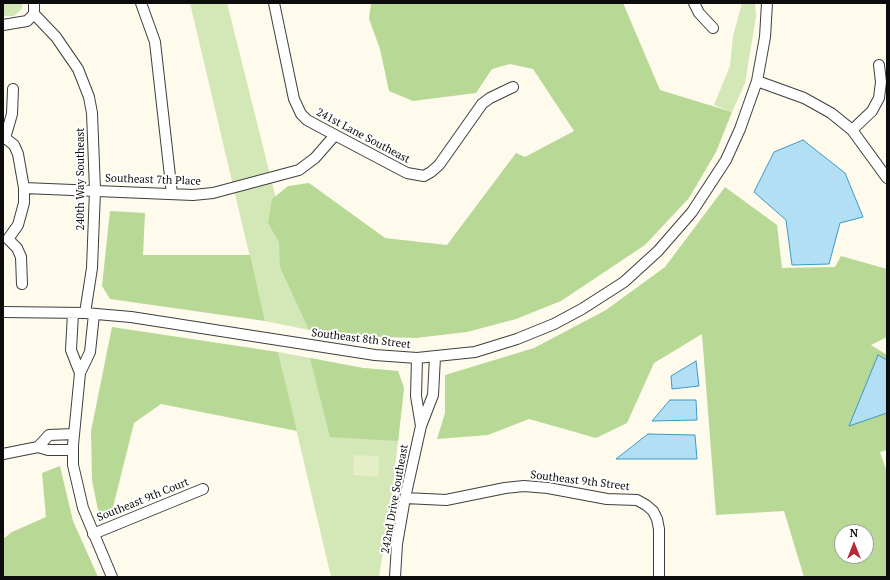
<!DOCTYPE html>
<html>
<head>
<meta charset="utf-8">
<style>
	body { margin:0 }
	#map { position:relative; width:890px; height:580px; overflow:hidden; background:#fefaec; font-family:"PT Serif",serif }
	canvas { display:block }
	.frame { position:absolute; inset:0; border:4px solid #0c0c0c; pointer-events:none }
	.north { position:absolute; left:834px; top:524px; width:40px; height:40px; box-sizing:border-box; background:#fff; border:1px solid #9e9e9e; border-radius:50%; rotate:0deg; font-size:11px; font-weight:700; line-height:16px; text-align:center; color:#0c0c0c }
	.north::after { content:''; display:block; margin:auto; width:14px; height:18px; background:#b82837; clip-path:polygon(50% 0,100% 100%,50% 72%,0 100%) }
</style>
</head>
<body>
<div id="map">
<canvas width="890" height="580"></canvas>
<div class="frame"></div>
<div class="north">N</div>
</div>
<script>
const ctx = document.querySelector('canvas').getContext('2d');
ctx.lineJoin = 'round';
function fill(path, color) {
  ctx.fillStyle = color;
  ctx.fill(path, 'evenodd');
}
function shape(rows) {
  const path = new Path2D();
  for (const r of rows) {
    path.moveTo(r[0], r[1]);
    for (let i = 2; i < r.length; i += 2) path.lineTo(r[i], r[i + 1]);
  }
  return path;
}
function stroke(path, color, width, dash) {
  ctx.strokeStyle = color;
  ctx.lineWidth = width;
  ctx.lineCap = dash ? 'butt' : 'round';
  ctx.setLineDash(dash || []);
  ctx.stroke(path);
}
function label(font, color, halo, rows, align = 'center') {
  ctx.font = font + ' "PT Serif",serif';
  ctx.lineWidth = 4;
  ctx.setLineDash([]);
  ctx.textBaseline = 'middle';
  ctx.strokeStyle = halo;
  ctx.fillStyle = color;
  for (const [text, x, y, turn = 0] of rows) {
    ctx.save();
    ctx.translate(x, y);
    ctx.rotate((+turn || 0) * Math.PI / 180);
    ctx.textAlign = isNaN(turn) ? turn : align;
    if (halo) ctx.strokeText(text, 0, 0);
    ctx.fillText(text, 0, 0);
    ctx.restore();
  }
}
fill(shape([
	[3,3,23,3,21,10,14,16,3,16],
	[190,3,227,3,309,330,265,321],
	[742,3,755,3,756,16,745,83,732,112,714,105,730,66,733,36],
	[278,352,363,368,398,371,404,388,392,494,379,577,331,577]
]), '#d3e7b7');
fill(shape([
	[371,3,623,3,660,90,732,112,716,152,689,198,645,245,561,301,516,319,467,332,416,338,353,336,309,330,280,267,279,242,268,223,272,199,288,186,309,183,385,238,447,245,516,153,525,157,574,131,533,69,510,64,492,69,476,93,413,101,389,91,380,49,369,19],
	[725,187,777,225,782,268,835,267,841,256,887,269,887,337,871,345,887,355,887,450,880,452,887,472,887,577,804,577,784,511,716,515,702,334,654,363,627,423,596,438,529,419,488,435,437,439,445,413,445,375,534,348,606,310,665,267],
	[842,532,866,532,866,556,842,556],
	[110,211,145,213,143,255,250,255,265,321,110,299,102,286],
	[112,327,278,352,297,431,161,404,134,423,111,515,99,515,92,480,91,431],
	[310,358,363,368,398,371,404,388,398,441,330,437],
	[60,466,73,521,98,577,3,577,3,539,12,532,46,517,42,473]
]), '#b8d896');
fill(shape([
	[354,455,379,456,378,477,353,475]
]), '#e4efc8');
const water = shape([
	[803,140,845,173,863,217,840,223,829,264,792,265,786,220,754,192,774,152,803,140],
	[878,355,887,360,887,413,849,426,878,355],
	[696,361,699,386,672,389,671,376,696,361],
	[670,400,696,400,697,420,652,421,670,400],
	[648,434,695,435,697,459,616,459,648,434]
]);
fill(water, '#b2dff4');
stroke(water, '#3b99c9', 1);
const minor = shape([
	[34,3,34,14],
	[141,3,155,42,172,194],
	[274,3,294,99,301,114,307,120,335,135,407,173,424,176,431,172,439,165,482,104,490,98,513,87],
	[694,3,699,13,713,28],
	[34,14,56,37,78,69,89,97,92,113,95,190,92,268,85,313],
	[3,25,27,21,34,14],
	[757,81,804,98,831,113,852,130,887,178],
	[13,89,12,114,5,138,14,145,18,154,24,188,24,203,18,225,8,239,17,248,21,257,22,284],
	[852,130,872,111,879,98,881,82,879,65],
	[24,188,193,195,213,193,299,170,315,158,335,135],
	[3,312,85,313,131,317,375,355,417,358,475,352,517,339,554,324,582,309,624,282,658,251,692,212,726,160,740,129,757,81,765,37,767,3],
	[73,313,71,350,80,373,90,352,94,314],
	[417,358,416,396,421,426],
	[80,373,73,445,73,465,83,508,112,577],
	[73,450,48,450,38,447,49,435,74,434],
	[3,454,38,447],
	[405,498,446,500,505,488,524,486,548,488,607,499,637,500,646,505,653,511,657,519,659,529,659,577],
	[93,534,203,489],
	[395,577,397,544,405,498,421,426,433,395,435,357]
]);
stroke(minor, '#3f3f3f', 12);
stroke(minor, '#fff', 10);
label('11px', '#0c0c0c', '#fff', [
	["241st Lane Southeast",363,136,28],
	["240th Way Southeast",81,179,-90],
	["Southeast 7th Place",153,180,2],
	["Southeast 8th Street",361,339,7],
	["Southeast 9th Street",580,481,7],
	["242nd Drive Southeast",395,499,-80],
	["Southeast 9th Court",143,500,-22]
]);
</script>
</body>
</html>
